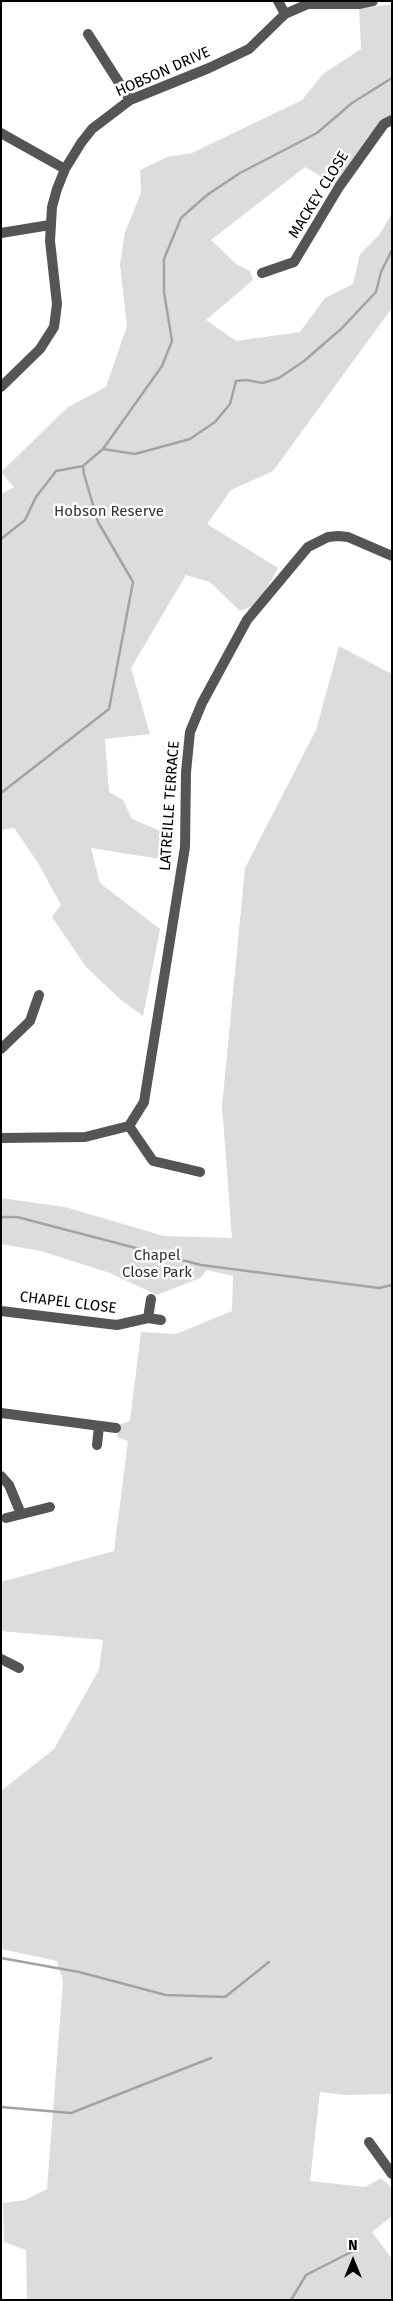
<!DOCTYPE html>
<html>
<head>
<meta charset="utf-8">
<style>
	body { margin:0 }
	#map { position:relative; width:393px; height:2301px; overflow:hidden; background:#fff; font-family:"Fira Sans",sans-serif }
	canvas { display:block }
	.frame { position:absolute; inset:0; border:2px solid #000; pointer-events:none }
	.north { position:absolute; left:328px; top:2236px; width:50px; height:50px; -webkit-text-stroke:4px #fff; paint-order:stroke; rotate:0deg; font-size:14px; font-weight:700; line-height:20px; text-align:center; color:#000 }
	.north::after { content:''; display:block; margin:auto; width:18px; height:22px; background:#000; clip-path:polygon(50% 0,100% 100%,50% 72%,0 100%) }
</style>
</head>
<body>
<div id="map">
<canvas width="393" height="2301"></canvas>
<div class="frame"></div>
<div class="north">N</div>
</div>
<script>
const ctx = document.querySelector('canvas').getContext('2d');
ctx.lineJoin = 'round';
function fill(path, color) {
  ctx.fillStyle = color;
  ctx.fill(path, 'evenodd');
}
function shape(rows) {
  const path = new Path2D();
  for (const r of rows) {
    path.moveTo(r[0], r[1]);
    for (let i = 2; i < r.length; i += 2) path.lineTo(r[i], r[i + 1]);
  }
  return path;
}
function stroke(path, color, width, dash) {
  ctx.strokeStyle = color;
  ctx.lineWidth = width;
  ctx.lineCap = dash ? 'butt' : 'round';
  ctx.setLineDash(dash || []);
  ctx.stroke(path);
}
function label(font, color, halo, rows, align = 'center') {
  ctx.font = font + ' "Fira Sans",sans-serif';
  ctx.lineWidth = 5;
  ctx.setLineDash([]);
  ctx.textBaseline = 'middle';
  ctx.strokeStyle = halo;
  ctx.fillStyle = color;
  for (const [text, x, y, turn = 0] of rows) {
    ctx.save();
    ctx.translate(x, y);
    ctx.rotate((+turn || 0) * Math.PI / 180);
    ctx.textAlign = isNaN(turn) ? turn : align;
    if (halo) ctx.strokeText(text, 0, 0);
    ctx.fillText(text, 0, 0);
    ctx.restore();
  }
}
fill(shape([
	[392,4,392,120,339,187,305,167,211,240,236,264,250,271,253,280,206,320,236,341,300,332,325,298,353,284,360,254,380,234,392,213,392,308,273,471,231,490,207,524,278,568,258,604,240,611,210,582,186,575,131,668,150,734,105,739,109,792,123,800,132,819,168,834,166,860,91,848,100,883,160,929,143,1016,121,1000,86,967,52,917,61,905,38,863,14,828,1,830,1,494,14,487,1,472,68,407,106,387,127,326,120,265,125,232,141,193,140,170,167,157,192,153,302,100,323,74,361,49,359,9],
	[339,646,392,674,392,2094,344,2095,320,2092,310,2181,365,2187,381,2178,392,2188,392,2216,372,2232,392,2259,392,2300,27,2300,26,2250,4,2242,3,2203,25,2200,47,2189,63,1981,57,1961,1,1949,1,1791,54,1749,99,1670,103,1640,1,1631,1,1582,114,1551,128,1441,117,1437,118,1425,130,1421,141,1332,176,1334,232,1311,233,1276,207,1270,200,1278,157,1295,110,1273,41,1251,1,1244,1,1198,65,1207,164,1236,232,1238,222,1106,245,868,316,730]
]), '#dcdcdc');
stroke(shape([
	[103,449,162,366,172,341,164,292,164,259,181,218,207,195,240,173,317,133,352,103,392,78],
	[1,539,25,520,36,497,56,471,83,466],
	[1,793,109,709,133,582,98,522,84,474,83,466,103,449,135,454,190,439,215,422,230,404,236,381,246,380,263,383,279,378,304,361,341,329,376,292,381,272,392,250],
	[1,1217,17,1217,201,1265,379,1288,392,1285],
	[1,1958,79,1972,166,1995,225,1997,269,1962],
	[1,2107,71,2113,211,2058],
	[291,2300,306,2275,357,2249]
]), '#a3a3a3', 2.5);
stroke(shape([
	[278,1,285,14],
	[88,34,130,100],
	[1,133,65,169],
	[1,233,50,225],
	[262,273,294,262,339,187,384,124,392,120],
	[1,387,40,349,54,327,57,304,50,241,52,207,57,189,65,169,81,143,92,129,130,100,209,68,249,49,285,14,308,4,359,4,373,1],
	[1,1049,30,1021,39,995],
	[129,1126,144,1102,185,847,186,772,190,732,202,703,247,620,308,547,328,537,338,536,348,537,392,556],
	[129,1126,153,1161,200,1172],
	[1,1138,85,1137,129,1126],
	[1,1311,117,1325,148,1318,161,1320],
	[148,1318,151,1299],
	[1,1413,116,1428],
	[97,1445,99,1426],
	[1,1476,9,1485,21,1514],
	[6,1518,50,1507],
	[1,1659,19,1668],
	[369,2142,392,2174]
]), '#555', 10);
label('15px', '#000', '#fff', [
	["HOBSON DRIVE",163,72,-24],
	["MACKEY CLOSE",319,195,-58],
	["LATREILLE TERRACE",170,806,-86],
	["CHAPEL CLOSE",68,1303,7]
]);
label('15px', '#333', '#fff', [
	["Hobson Reserve",109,512],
	["Chapel",157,1256],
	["Close Park",157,1273]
]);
</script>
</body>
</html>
